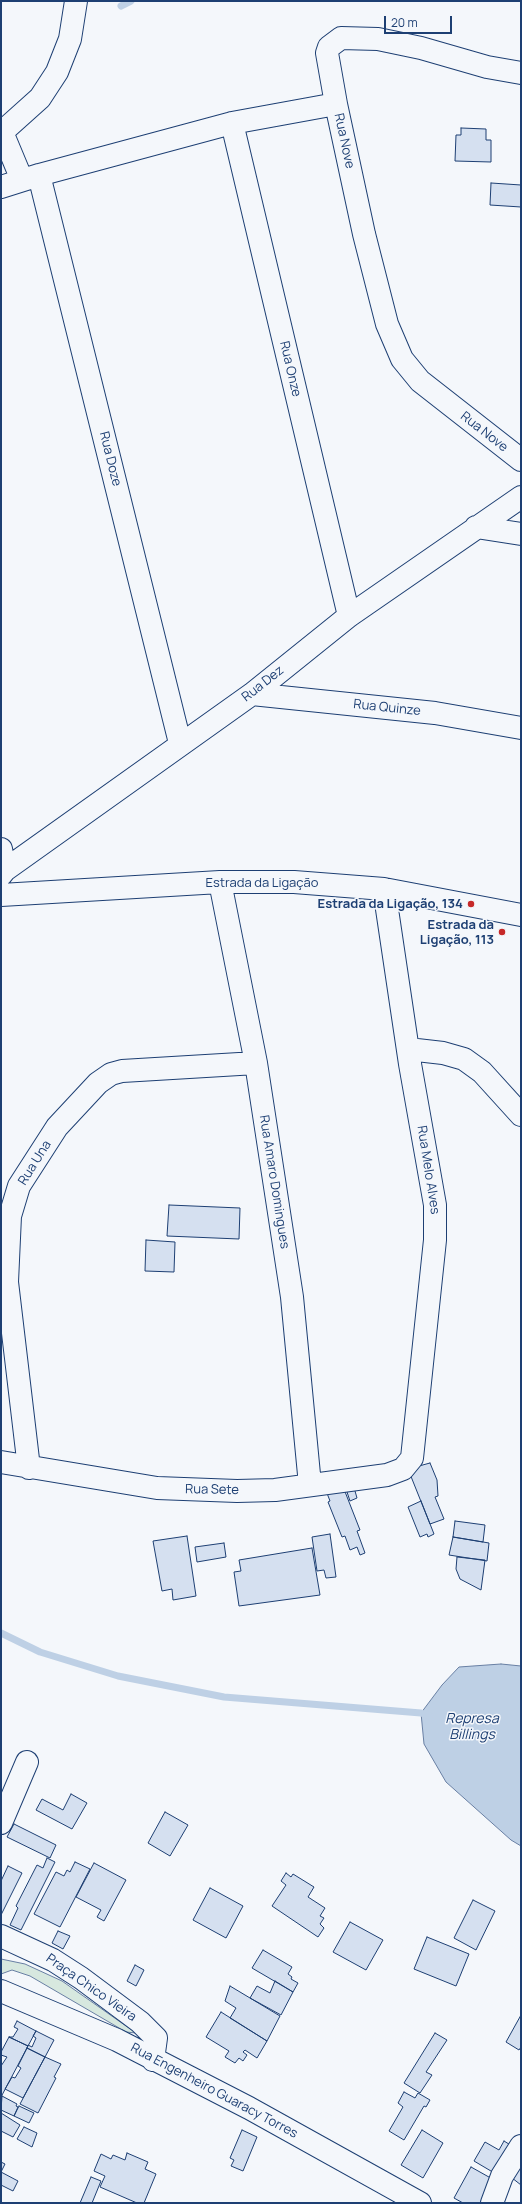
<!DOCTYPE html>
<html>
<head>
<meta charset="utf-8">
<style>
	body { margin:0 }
	#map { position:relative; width:522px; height:2204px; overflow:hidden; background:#f4f7fb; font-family:Manrope,sans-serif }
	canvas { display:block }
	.frame { position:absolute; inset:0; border:2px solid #1d3f73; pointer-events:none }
	.scale { position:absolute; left:384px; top:16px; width:68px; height:18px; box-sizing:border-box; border:2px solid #1d3f73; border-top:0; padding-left:5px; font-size:12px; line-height:14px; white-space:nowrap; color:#1d3f73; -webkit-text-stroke:3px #f4f7fb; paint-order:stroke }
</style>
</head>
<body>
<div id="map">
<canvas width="522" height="2204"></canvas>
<div class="frame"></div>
<div class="scale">20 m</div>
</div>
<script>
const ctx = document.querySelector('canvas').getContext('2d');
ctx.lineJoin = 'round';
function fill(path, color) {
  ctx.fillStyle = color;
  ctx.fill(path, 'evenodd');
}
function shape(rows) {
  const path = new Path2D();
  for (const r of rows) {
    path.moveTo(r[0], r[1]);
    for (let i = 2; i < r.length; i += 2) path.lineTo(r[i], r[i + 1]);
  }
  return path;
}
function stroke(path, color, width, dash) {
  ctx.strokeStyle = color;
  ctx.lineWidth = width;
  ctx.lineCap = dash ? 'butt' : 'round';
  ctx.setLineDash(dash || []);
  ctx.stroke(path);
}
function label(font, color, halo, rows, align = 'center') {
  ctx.font = font + ' Manrope,sans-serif';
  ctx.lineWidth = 3;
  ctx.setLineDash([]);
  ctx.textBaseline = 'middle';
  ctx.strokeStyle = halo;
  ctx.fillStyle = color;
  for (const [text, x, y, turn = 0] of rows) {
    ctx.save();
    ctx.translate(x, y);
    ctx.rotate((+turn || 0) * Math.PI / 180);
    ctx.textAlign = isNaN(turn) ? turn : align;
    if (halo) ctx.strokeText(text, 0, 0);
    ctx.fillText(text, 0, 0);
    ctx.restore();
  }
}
const green = shape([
	[1,1959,25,1964,62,1981,136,2033,126,2032,30,1976,12,1970,1,1974,1,1959]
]);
fill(green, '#d7e8df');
stroke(green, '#687fa3', 1);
const water = shape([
	[501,1664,521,1666,521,1846,511,1840,446,1782,424,1744,421,1713,442,1685,459,1667,501,1664]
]);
fill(water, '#bed0e5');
stroke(water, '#687fa3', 1);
stroke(shape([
	[121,6,131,1],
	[1,1633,40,1652,118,1676,224,1697,421,1713,430,1716]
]), '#bed0e5', 7);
const building = shape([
	[461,128,486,129,486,140,491,140,491,162,455,161,456,135,461,135,461,128],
	[491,183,521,185,521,207,490,205,491,183],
	[169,1205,240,1208,239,1239,167,1236,169,1205],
	[146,1240,175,1242,174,1272,145,1271,146,1240],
	[430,1463,437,1480,438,1496,435,1497,444,1519,430,1524,408,1469,430,1463],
	[342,1484,360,1530,357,1531,365,1553,360,1555,357,1547,350,1550,345,1536,342,1537,328,1502,330,1501,325,1488,342,1484],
	[353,1484,357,1498,350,1501,345,1486,353,1484],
	[421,1501,434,1534,428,1537,427,1534,420,1537,408,1507,421,1501],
	[455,1521,485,1525,483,1542,453,1537,455,1521],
	[330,1534,336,1577,326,1578,324,1570,317,1571,312,1537,330,1534],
	[187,1536,196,1596,173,1600,172,1589,162,1591,153,1541,187,1536],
	[453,1537,489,1543,487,1561,449,1555,453,1537],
	[224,1543,226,1557,197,1562,195,1547,224,1543],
	[312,1548,320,1595,239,1606,234,1572,241,1571,239,1560,312,1548],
	[457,1557,485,1560,481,1590,460,1579,456,1569,457,1557],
	[71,1794,87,1803,72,1829,36,1810,42,1799,63,1810,71,1794],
	[165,1812,188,1825,170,1856,148,1843,165,1812],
	[14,1824,56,1845,50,1858,7,1837,14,1824],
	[47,1858,55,1862,21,1930,10,1925,18,1908,16,1906,37,1865,43,1868,47,1858],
	[75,1862,90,1869,60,1927,34,1914,56,1872,64,1876,67,1870,70,1872,75,1862],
	[94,1863,126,1880,104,1921,97,1917,101,1910,76,1897,94,1863],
	[8,1866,22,1873,1,1915,1,1881,8,1866],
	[286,1873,291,1877,293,1874,314,1887,308,1897,325,1908,320,1916,324,1918,320,1924,324,1928,318,1937,272,1906,286,1885,281,1881,286,1873],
	[210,1888,243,1906,226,1938,193,1920,210,1888],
	[473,1900,495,1911,476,1950,454,1938,473,1900],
	[350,1922,383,1940,366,1970,333,1952,350,1922],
	[58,1931,70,1936,63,1949,52,1943,58,1931],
	[427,1937,469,1954,456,1986,414,1969,427,1937],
	[263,1950,292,1967,288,1974,292,1977,291,1979,298,1983,293,1992,252,1968,263,1950],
	[135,1965,144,1970,136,1986,127,1981,135,1965],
	[275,1981,293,1992,281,2015,250,1998,257,1986,270,1993,275,1981],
	[230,1986,280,2016,267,2041,230,2018,236,2008,225,2001,230,1986],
	[221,2012,267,2041,257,2058,245,2050,243,2052,247,2055,243,2061,239,2058,235,2063,225,2057,229,2051,206,2037,221,2012],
	[521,2015,521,2047,519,2050,506,2042,521,2015],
	[17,2021,36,2031,28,2046,9,2037,13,2037,18,2029,14,2027,17,2021],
	[36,2031,54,2040,45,2057,27,2048,28,2045,32,2047,36,2038,33,2036,36,2031],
	[435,2033,447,2040,426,2072,432,2075,420,2093,404,2083,435,2033],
	[9,2037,28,2046,1,2097,1,2066,7,2057,1,2055,1,2052,9,2037],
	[27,2048,45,2057,23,2098,5,2089,12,2077,15,2078,21,2068,18,2066,27,2048],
	[45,2057,61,2064,54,2077,56,2078,38,2113,20,2104,45,2057],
	[404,2092,415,2098,418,2093,430,2100,426,2107,424,2106,404,2140,389,2131,403,2107,398,2103,404,2092],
	[2,2096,17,2104,16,2106,18,2107,14,2116,1,2110,2,2096],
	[19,2106,34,2113,29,2123,14,2116,19,2106],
	[1,2113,20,2125,13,2137,1,2131,1,2113],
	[24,2127,37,2133,32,2147,17,2139,24,2127],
	[242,2130,257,2137,243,2171,231,2166,234,2160,230,2158,242,2130],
	[422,2130,443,2143,423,2178,401,2165,422,2130],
	[504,2141,512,2146,496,2174,474,2161,485,2142,499,2150,504,2141],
	[127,2153,148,2162,145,2169,156,2174,144,2203,137,2203,100,2187,105,2176,94,2171,101,2154,111,2159,113,2155,125,2160,127,2153],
	[1,2162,5,2164,1,2172,18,2181,13,2191,1,2185,1,2162],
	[512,2164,521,2170,521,2185,507,2174,512,2164],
	[471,2167,496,2181,483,2203,463,2203,454,2198,471,2167],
	[91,2177,101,2181,92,2203,80,2203,91,2177]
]);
fill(building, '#d5e0f0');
stroke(building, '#1d3f73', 1);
const minor = shape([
	[336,104,327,53,329,47,341,38,378,39,421,48,487,67,521,73],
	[232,123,349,616],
	[2,132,22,180],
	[1,133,40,98,57,72,70,39,76,1],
	[39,175,180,743],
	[1,187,39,175,232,123,336,104,364,234,387,324,402,359,420,381,521,460],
	[476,527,521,534],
	[252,694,435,713,521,728],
	[1,849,5,870,1,875],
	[5,870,252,694,349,616,521,497],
	[220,882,256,1063,292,1297,310,1485],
	[1,895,220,882,294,882,384,889,521,915],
	[408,1049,443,1053,464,1059,482,1072,521,1115],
	[1,1462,157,1488,237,1491,275,1490,387,1475,403,1469,412,1458,435,1240,435,1205,410,1064,384,889],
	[29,1468,7,1282,10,1216,19,1186,57,1127,98,1083,111,1074,122,1071,256,1063],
	[1,1823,27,1762],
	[1,1936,53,1960,81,1978,140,2022,156,2038,153,2060],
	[1,1991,117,2040,249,2108,420,2203],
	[492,2203,502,2176,521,2146]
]);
stroke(minor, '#1d3f73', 24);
stroke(minor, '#f4f7fb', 22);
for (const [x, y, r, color] of [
	[471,904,4,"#c62828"],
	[502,932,4,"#c62828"]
]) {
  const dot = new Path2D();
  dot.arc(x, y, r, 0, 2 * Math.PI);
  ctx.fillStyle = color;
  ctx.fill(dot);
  stroke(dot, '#f4f7fb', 1.5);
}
label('13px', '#1d3f73', '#f4f7fb', [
	["Rua Nove",344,141,78],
	["Rua Onze",290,369,77],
	["Rua Nove",484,432,38],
	["Rua Doze",110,459,76],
	["Rua Dez",263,684,-38],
	["Rua Quinze",387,708,6],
	["Estrada da Ligação",262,883],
	["Rua Una",35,1163,-58],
	["Rua Melo Alves",428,1170,81],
	["Rua Amaro Domingues",274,1182,81],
	["Rua Sete",212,1490,1],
	["Praça Chico Vieira",91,1988,35],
	["Rua Engenheiro Guaracy Torres",214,2091,28]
]);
label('bold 13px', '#1d3f73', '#f4f7fb', [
	["Estrada da Ligação, 134",463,904],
	["Estrada da",494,925],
	["Ligação, 113",494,940]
], 'right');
label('italic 14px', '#1d3f73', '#f4f7fb', [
	["Represa",472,1719],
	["Billings",472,1735]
]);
</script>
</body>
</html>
